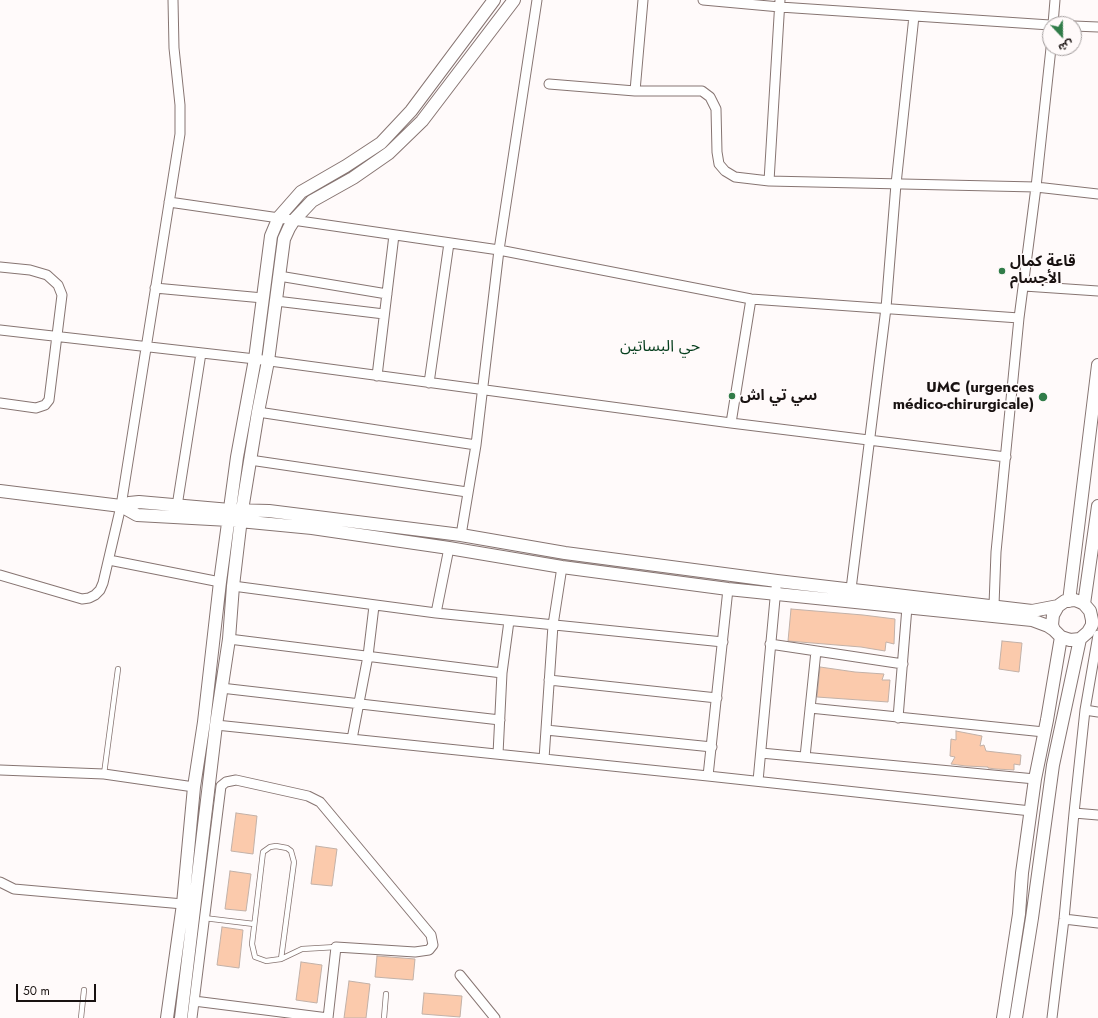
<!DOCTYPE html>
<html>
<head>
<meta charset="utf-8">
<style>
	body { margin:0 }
	#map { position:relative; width:1098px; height:1018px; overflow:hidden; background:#fffafa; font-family:Jost,"Noto Sans Arabic",sans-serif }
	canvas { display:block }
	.north { position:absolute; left:1042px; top:16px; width:40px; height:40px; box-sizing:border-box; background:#fffafa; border:1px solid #a39d9d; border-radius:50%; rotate:158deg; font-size:11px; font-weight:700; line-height:16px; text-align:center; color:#191211 }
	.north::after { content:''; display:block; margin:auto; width:14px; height:18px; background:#317c49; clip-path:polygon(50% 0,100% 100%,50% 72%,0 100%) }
	.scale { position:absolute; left:16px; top:984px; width:80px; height:18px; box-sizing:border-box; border:2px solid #191211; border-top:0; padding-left:5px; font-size:12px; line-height:14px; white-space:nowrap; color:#191211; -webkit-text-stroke:3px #fffafa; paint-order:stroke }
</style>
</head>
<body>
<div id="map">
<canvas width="1098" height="1018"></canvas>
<div class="north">ش</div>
<div class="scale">50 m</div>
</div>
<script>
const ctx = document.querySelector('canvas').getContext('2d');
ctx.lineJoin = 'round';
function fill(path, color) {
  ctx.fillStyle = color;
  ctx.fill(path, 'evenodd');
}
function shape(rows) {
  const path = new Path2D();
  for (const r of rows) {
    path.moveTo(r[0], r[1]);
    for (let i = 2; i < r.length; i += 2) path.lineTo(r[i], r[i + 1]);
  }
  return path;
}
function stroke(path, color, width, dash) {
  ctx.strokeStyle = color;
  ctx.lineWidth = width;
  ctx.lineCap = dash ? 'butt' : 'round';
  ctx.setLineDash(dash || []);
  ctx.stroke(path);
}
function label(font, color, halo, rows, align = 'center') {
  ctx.font = font + ' Jost,"Noto Sans Arabic",sans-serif';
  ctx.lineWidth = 3;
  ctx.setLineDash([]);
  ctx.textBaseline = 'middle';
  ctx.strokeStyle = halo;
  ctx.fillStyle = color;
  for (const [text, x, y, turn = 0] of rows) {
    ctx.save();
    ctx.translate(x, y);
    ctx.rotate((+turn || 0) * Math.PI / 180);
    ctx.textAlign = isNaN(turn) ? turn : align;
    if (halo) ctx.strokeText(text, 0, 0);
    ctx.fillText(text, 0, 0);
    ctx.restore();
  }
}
const building = shape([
	[791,609,863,615,895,619,894,644,886,642,885,651,861,647,788,641,791,609],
	[1002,641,1022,643,1019,672,999,669,1002,641],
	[820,667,855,672,884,674,882,680,890,680,888,702,817,697,820,667],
	[956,731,982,736,980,746,984,745,986,751,1021,755,1020,765,1014,764,1014,770,996,769,988,768,988,767,966,766,951,764,955,757,950,756,951,739,956,740,956,731],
	[236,813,257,816,253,854,231,851,236,813],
	[316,846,337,849,332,886,311,884,316,846],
	[230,871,251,874,246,911,225,909,230,871],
	[222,927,243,930,239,968,217,965,222,927],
	[377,956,415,959,413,980,375,977,377,956],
	[301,962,322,965,317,1003,296,1000,301,962],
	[349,981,370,984,366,1018,344,1018,349,981],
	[424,993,462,996,460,1017,422,1014,424,993]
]);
fill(building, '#fbcaac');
stroke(building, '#c2b1a8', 1);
const lane = shape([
	[104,774,118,669],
	[204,918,254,924],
	[281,959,294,862,291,851,287,848,276,846,270,847,263,852,252,944,255,957,266,961,281,959,302,949,336,947],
	[81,1018,84,990],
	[384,1018,386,994]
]);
const street = shape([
	[643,0,635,91,702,91,710,97,716,109,717,152,719,164,725,171,735,177,769,181,1036,187,1019,318,996,552,994,605],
	[703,0,780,7,1050,25],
	[1053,24,1055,0],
	[1074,26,1098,27],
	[1051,48,1036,187,1098,194],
	[549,84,635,91],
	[769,181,780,0],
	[169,202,499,250,751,299,1019,318],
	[0,267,30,270,47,275,58,285,62,295,49,400,45,405,36,408,0,403],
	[279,276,387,294],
	[1024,286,1098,291],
	[155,288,263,298],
	[276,301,384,314],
	[0,330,255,359,731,423,1006,457],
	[377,376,394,235],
	[429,383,449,243],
	[258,412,476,445],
	[731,423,751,299],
	[250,460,467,492],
	[177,506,201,353],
	[461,535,476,445,499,250,537,0],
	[109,560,220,582],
	[0,575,82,599,89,598,95,595,100,590,103,583,121,506,180,134,180,105,174,48,173,0],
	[233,586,436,613,723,642],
	[851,589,886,308,896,184,914,16],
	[436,613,449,548],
	[229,639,502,673],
	[770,644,903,664],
	[549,680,717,698],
	[221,688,500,720],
	[810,708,1044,732],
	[1085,710,1098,712],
	[898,718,907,607],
	[216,725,708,776,1031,811],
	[546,730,712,747],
	[352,739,368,656,374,606],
	[761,753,1035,779],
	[498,754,502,673,509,621],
	[805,757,816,651],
	[544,759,553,625,562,567],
	[0,770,104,774,194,787],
	[708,776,728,589],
	[758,781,776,588],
	[1074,813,1098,815],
	[0,882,14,889,183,904],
	[1064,919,1098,923],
	[460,975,495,1018],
	[194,1001,328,1018],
	[192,1018,221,786,226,782,236,780,308,796,320,802,431,935,433,945,429,950,415,952,336,947,328,1018],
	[1052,1018,1064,919,1074,813,1085,710,1098,635]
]);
const secondary = shape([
	[0,491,121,506,137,515,229,520,312,528,449,548,562,567,728,589,1032,620,1048,626,1054,630,1061,637,1070,640,1080,639,1088,632,1092,625,1092,620,1090,611,1084,604,1080,602,1075,600,1065,601,1058,606,1053,615,1052,625,1054,630],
	[121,506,129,503,139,502,230,510,269,511,461,535,565,553,777,581,1032,611,1058,606],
	[1069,601,1098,365],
	[1084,604,1098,506],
	[167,1018,183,904,194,787,204,722,220,582,237,457,255,359,271,236,279,217,301,192,346,166,381,143,411,111,494,0],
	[181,1018,216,725,229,639,233,586,242,510,258,412,268,361,284,239,289,228,294,220,312,201,353,178,389,153,422,121,514,0],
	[1003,1018,1019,914,1022,873,1035,779,1047,720,1061,637],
	[1016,1018,1032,918,1053,765,1080,639]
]);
stroke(lane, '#877572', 6);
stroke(street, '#877572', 11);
stroke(secondary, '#877572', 14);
stroke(lane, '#fff', 4.5);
stroke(street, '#fff', 9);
stroke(secondary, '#fff', 12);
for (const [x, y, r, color] of [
	[1002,271,4,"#317c49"],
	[732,396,4,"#317c49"],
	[1043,397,5,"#317c49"]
]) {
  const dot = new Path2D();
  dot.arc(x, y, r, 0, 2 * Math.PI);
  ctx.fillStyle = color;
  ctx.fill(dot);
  stroke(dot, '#fffafa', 1.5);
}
label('bold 15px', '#191211', '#fffafa', [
	["قاعة كمال",1010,262],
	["الأجسام",1010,279],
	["UMC (urgences",1034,388,"right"],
	["médico-chirurgicale)",1034,405,"right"],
	["سي تي اش",740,396]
], 'left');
label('16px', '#053d1c', '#fffafa', [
	["حي البساتين",660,347]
]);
</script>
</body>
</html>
